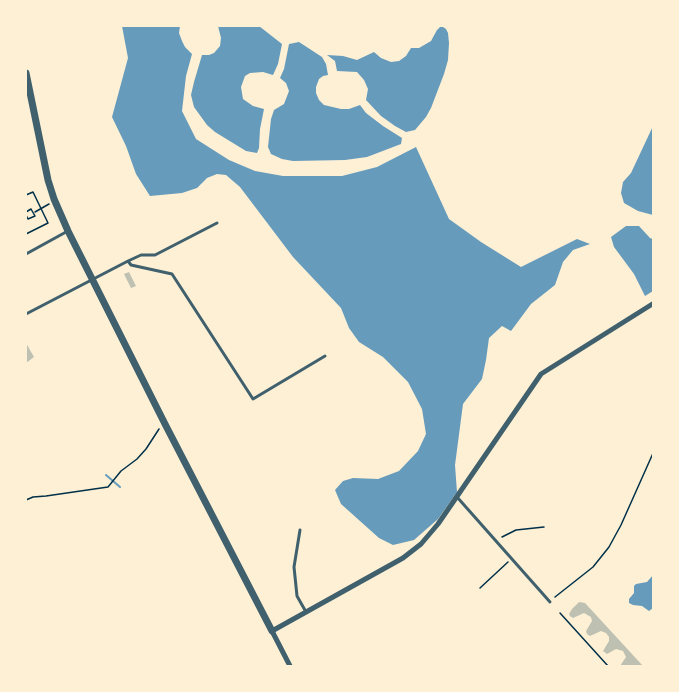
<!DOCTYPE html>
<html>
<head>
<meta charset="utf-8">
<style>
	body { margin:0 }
	#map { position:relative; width:679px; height:692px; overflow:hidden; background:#fdf0d5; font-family:Raleway,sans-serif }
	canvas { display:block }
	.frame { position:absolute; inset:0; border:27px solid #fdf0d5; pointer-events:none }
</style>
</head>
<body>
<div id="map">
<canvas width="679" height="692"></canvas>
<div class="frame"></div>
</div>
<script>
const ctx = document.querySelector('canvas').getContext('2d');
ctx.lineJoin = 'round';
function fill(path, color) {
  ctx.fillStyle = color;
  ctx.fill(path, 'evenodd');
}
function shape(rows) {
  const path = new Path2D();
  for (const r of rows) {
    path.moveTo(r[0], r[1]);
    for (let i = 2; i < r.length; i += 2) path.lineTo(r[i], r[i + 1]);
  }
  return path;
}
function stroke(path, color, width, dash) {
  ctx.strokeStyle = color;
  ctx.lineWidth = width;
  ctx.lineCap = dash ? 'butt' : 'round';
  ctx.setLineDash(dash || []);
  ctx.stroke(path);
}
fill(shape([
	[122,26,180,26,179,33,182,41,185,47,192,54,186,76,182,111,196,139,229,160,255,171,283,176,342,176,377,167,416,147,449,219,481,242,521,267,577,239,590,244,573,250,563,262,555,285,531,304,511,331,502,326,489,338,486,360,482,379,463,404,455,465,457,492,438,519,414,540,393,545,379,538,341,504,335,490,343,481,353,478,378,479,399,471,418,451,426,434,422,409,408,382,383,357,359,342,349,328,341,308,293,257,240,187,226,175,217,174,207,178,197,188,182,193,150,196,136,174,126,146,112,117,128,58],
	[218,26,259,26,282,44,278,64,273,75,263,72,250,73,245,76,241,87,243,99,253,106,264,109,260,129,259,148,257,153,246,151,215,132,207,125,194,107,191,95,194,82,202,55,209,55,214,53,220,46,221,38],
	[440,27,443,27,446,29,448,33,449,43,448,60,444,74,431,108,426,117,415,130,406,132,395,126,381,116,366,100,368,89,364,80,357,72,337,71,335,61,327,55,343,56,357,60,374,52,381,58,391,62,399,61,406,56,411,48,419,48,431,41,437,30],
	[299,42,322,57,326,64,328,75,323,76,319,79,316,87,316,93,319,100,324,105,341,109,349,109,360,105,366,113,383,126,402,138,401,144,367,157,345,160,293,161,282,159,271,154,268,147,271,119,274,110,284,104,289,91,286,83,280,78,284,69,289,44],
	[653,126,653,215,638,211,624,203,621,193,623,182,631,173],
	[626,226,639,226,650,238,653,239,653,291,645,296,634,274,614,247,611,237],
	[653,575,653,608,649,611,642,606,633,605,629,603,629,599,634,593,634,586,636,584,647,582]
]), '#669bbc');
stroke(shape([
	[106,475,120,487]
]), '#669bbc', 2);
fill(shape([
	[129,272,136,286,131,288,124,274],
	[26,343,34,357,26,363],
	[579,602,585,603,643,666,620,666,626,657,623,651,616,649,607,654,603,651,609,641,609,637,606,633,601,631,590,636,587,634,586,631,592,621,591,617,584,613,573,618,570,616,569,614,572,609]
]), '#bec0b2');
stroke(shape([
	[26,195,33,192,48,223,26,234],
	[26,212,31,209,35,216,28,219,26,215],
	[35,212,49,204],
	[26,500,33,497,46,496,108,487,121,471,137,459,146,449,159,429],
	[502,537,516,530,544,527],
	[480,588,508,562],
	[555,597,593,567,609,547,621,525,654,451],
	[560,613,608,666]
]), '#003049', 1.5);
stroke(shape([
	[26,254,66,232],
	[128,261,141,255,155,255,217,223],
	[26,314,128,261,131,265,172,274,253,399,325,356],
	[457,497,550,602],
	[300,530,294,567,297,596,306,612]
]), '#3f606c', 3);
stroke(shape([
	[290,666,272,631,403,558,421,544,438,524,541,374,654,303]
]), '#3f606c', 5);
stroke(shape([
	[26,73,48,180,54,199,68,231,165,424,272,631]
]), '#3f606c', 7);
</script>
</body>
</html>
